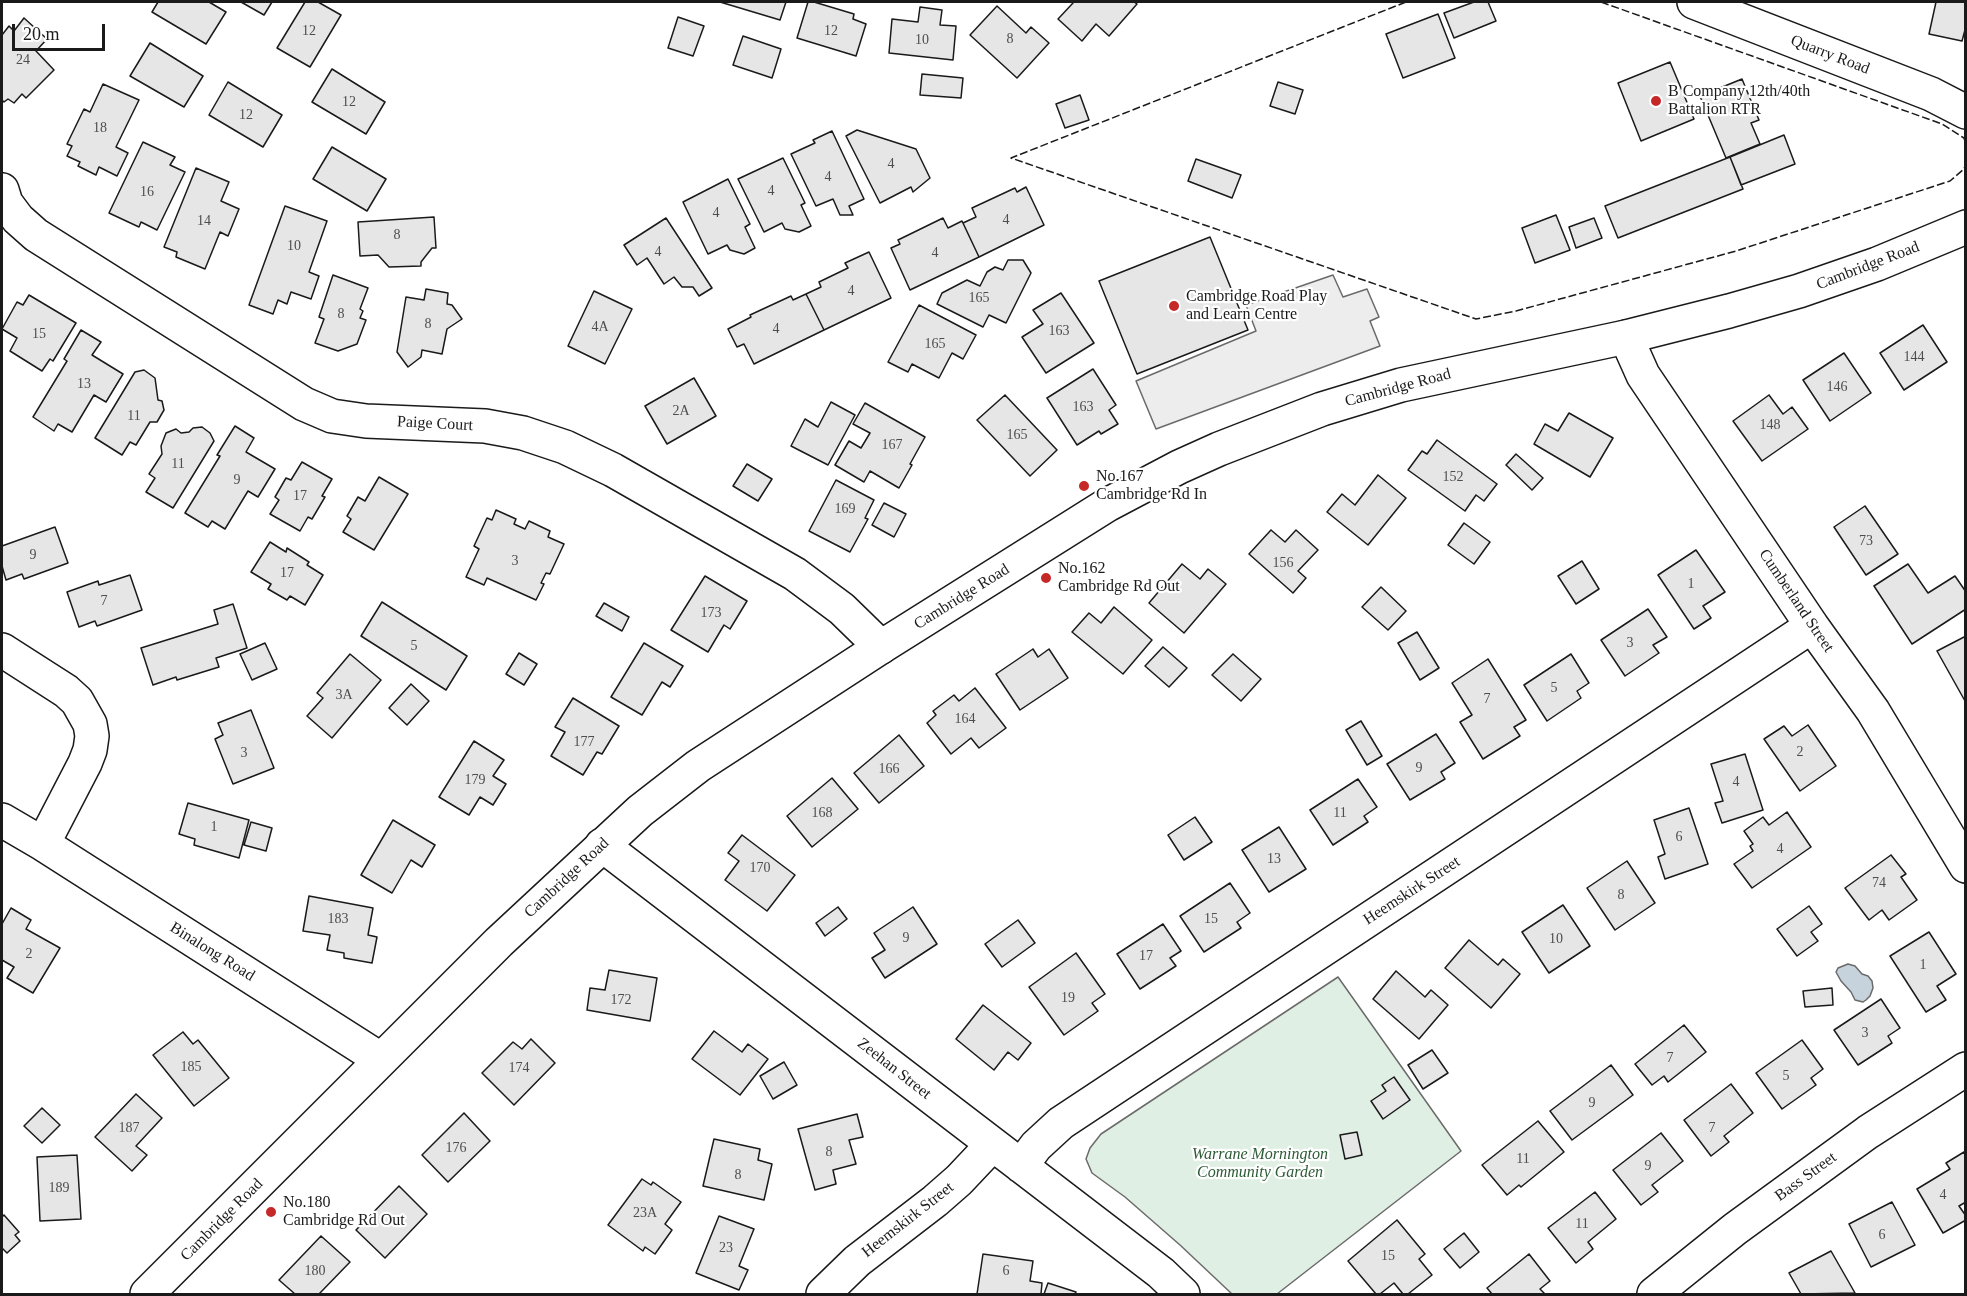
<!DOCTYPE html>
<html>
<head>
<meta charset="utf-8">
<style>
	body { margin:0 }
	#map { position:relative; width:1967px; height:1296px; overflow:hidden; background:#fff; font-family:"Times New Roman",serif }
	canvas { display:block }
	.frame { position:absolute; inset:0; border:3px solid #1a1a1a; pointer-events:none }
	.scale { position:absolute; left:12px; top:24px; width:93px; height:27px; box-sizing:border-box; border:3px solid #1a1a1a; border-top:0; padding-left:8px; font-size:18px; line-height:21px; white-space:nowrap; color:#1a1a1a; -webkit-text-stroke:4px #fff; paint-order:stroke }
</style>
</head>
<body>
<div id="map">
<canvas width="1967" height="1296"></canvas>
<div class="frame"></div>
<div class="scale">20 m</div>
</div>
<script>
const ctx = document.querySelector('canvas').getContext('2d');
ctx.lineJoin = 'round';
function fill(path, color) {
  ctx.fillStyle = color;
  ctx.fill(path, 'evenodd');
}
function shape(rows) {
  const path = new Path2D();
  for (const r of rows) {
    path.moveTo(r[0], r[1]);
    for (let i = 2; i < r.length; i += 2) path.lineTo(r[i], r[i + 1]);
  }
  return path;
}
function stroke(path, color, width, dash) {
  ctx.strokeStyle = color;
  ctx.lineWidth = width;
  ctx.lineCap = dash ? 'butt' : 'round';
  ctx.setLineDash(dash || []);
  ctx.stroke(path);
}
function label(font, color, halo, rows, align = 'center') {
  ctx.font = font + ' "Times New Roman",serif';
  ctx.lineWidth = 4.5;
  ctx.setLineDash([]);
  ctx.textBaseline = 'middle';
  ctx.strokeStyle = halo;
  ctx.fillStyle = color;
  for (const [text, x, y, turn = 0] of rows) {
    ctx.save();
    ctx.translate(x, y);
    ctx.rotate((+turn || 0) * Math.PI / 180);
    ctx.textAlign = isNaN(turn) ? turn : align;
    if (halo) ctx.strokeText(text, 0, 0);
    ctx.fillText(text, 0, 0);
    ctx.restore();
  }
}
const green = shape([
	[1338,977,1461,1151,1277,1294,1232,1294,1180,1245,1125,1197,1092,1173,1086,1159,1090,1148,1101,1134,1338,977]
]);
fill(green, '#e0efe3');
stroke(green, '#6a6a6a', 1.5);
const parking = shape([
	[1333,275,1343,297,1367,289,1379,317,1370,321,1380,346,1156,429,1136,381,1256,331,1246,305,1333,275]
]);
fill(parking, '#ededed');
stroke(parking, '#6a6a6a', 1.5);
const water = shape([
	[1848,964,1855,966,1862,974,1868,976,1872,981,1873,988,1870,996,1866,1000,1863,1002,1855,1000,1851,992,1841,981,1836,972,1838,968,1848,964]
]);
fill(water, '#c6d2dc');
stroke(water, '#6a6a6a', 1.5);
const building = shape([
	[158,2,209,2,226,12,206,44,152,12,158,2],
	[241,2,272,2,264,15,241,2],
	[305,2,318,2,341,15,310,67,277,48,305,2],
	[720,2,786,2,780,20,720,2],
	[808,2,814,2,854,14,853,19,866,24,856,56,797,38,808,2],
	[1071,2,1134,2,1137,4,1109,36,1096,24,1082,41,1058,19,1073,3,1071,2],
	[1474,2,1488,2,1496,21,1454,38,1444,13,1474,2],
	[1936,2,1966,2,1966,26,1962,41,1929,34,1936,2],
	[997,6,1026,33,1031,27,1049,43,1017,78,970,35,997,6],
	[920,7,942,10,940,25,956,26,953,60,889,53,892,19,918,22,920,7],
	[1438,14,1455,58,1403,78,1386,34,1438,14],
	[678,17,704,26,693,56,668,48,678,17],
	[24,18,47,39,36,51,54,70,26,98,22,94,14,103,8,99,4,102,2,100,2,35,9,26,14,31,24,18],
	[743,36,781,49,772,78,733,65,743,36],
	[150,43,203,76,184,107,130,76,150,43],
	[1670,62,1694,119,1641,141,1618,83,1670,62],
	[332,69,385,102,366,134,312,102,332,69],
	[922,74,963,78,961,98,920,95,922,74],
	[1742,79,1759,120,1751,123,1760,144,1726,158,1700,96,1742,79],
	[228,82,282,115,263,147,209,115,228,82],
	[1278,82,1303,90,1295,114,1270,106,1278,82],
	[103,84,139,100,116,147,128,153,117,176,99,167,96,175,78,166,80,162,67,156,72,146,67,144,84,109,90,112,103,84],
	[1080,95,1089,120,1065,128,1056,104,1080,95],
	[857,130,916,149,930,178,913,192,911,187,880,203,846,136,857,130],
	[832,131,864,199,849,206,853,215,840,215,833,199,816,206,791,154,815,143,813,140,832,131],
	[1784,135,1795,164,1741,185,1730,157,1784,135],
	[143,142,175,157,170,165,185,172,157,230,141,222,139,227,109,213,143,142],
	[332,147,386,179,367,211,313,179,332,147],
	[1730,157,1743,189,1618,238,1605,206,1730,157],
	[783,158,805,203,801,205,811,226,799,232,785,229,782,223,764,232,738,179,783,158],
	[1196,159,1241,175,1232,198,1188,181,1196,159],
	[196,168,229,182,221,201,239,209,228,236,220,232,205,269,176,257,177,252,164,247,196,168],
	[728,179,750,224,745,227,755,248,744,254,730,250,727,245,708,254,683,202,728,179],
	[1026,187,1044,225,979,257,963,223,976,217,972,208,1015,188,1017,192,1026,187],
	[285,206,327,221,309,272,319,276,311,299,291,292,287,304,278,300,273,314,249,305,285,206],
	[1556,215,1570,250,1535,263,1522,228,1556,215],
	[434,217,436,248,432,248,421,262,421,266,389,267,378,255,360,256,358,222,434,217],
	[666,218,712,288,699,296,693,287,682,287,674,277,664,284,647,258,637,265,624,245,666,218],
	[943,218,948,228,962,221,979,257,910,290,891,248,900,244,898,240,943,218],
	[1594,218,1602,238,1576,248,1569,227,1594,218],
	[1210,237,1248,330,1137,374,1099,281,1210,237],
	[869,252,891,298,824,330,806,294,821,287,819,282,848,268,845,263,869,252],
	[1008,260,1023,260,1031,273,1006,323,989,315,983,327,937,304,942,293,967,280,980,286,987,272,995,267,1003,270,1008,260],
	[333,275,368,288,360,309,363,311,360,318,366,320,357,344,338,351,315,343,324,319,319,317,333,275],
	[426,289,448,293,447,304,452,305,462,319,447,329,442,354,422,350,421,357,408,367,397,352,406,297,424,300,426,289],
	[594,291,632,309,605,364,568,346,594,291],
	[1061,293,1094,343,1046,373,1022,337,1043,324,1033,310,1061,293],
	[806,294,824,330,754,364,744,344,737,347,728,329,751,317,750,315,791,296,793,300,806,294],
	[29,295,76,323,53,361,50,359,42,371,10,351,17,338,2,329,17,302,23,305,29,295],
	[919,305,976,335,963,359,952,353,939,378,912,364,908,372,888,362,919,305],
	[1923,325,1947,362,1904,390,1880,353,1923,325],
	[81,330,101,342,92,355,123,374,106,402,94,395,72,432,58,424,54,431,33,417,67,361,64,359,81,330],
	[1844,353,1871,393,1830,421,1803,380,1844,353],
	[1093,369,1116,405,1109,410,1118,424,1101,434,1099,431,1077,445,1047,398,1093,369],
	[144,370,155,378,158,400,162,401,164,410,157,422,150,422,136,445,130,442,122,455,95,438,135,372,144,370],
	[694,378,716,416,667,444,645,406,694,378],
	[1005,395,1057,450,1030,476,977,420,1005,395],
	[1769,395,1783,414,1792,407,1808,429,1762,461,1733,421,1769,395],
	[831,402,855,415,828,465,791,446,805,419,818,427,831,402],
	[865,403,925,437,910,464,912,465,899,488,870,471,864,482,835,465,849,441,861,448,870,433,853,424,865,403],
	[1569,413,1613,438,1590,477,1534,444,1545,424,1558,431,1569,413],
	[235,426,254,438,246,452,275,469,258,497,248,491,225,529,212,521,208,527,185,513,220,456,217,455,235,426],
	[202,427,210,433,214,441,173,508,146,492,155,478,149,474,162,454,161,446,166,433,176,429,181,433,189,432,193,428,202,427],
	[1437,440,1497,484,1484,501,1476,495,1465,511,1408,470,1422,451,1427,454,1437,440],
	[1516,454,1543,478,1532,490,1506,465,1516,454],
	[302,462,332,479,322,496,325,497,312,519,308,517,300,531,270,514,279,500,275,497,286,478,291,480,302,462],
	[747,464,772,479,758,501,733,486,747,464],
	[1378,475,1406,498,1368,545,1327,512,1342,494,1355,505,1378,475],
	[379,477,408,494,374,550,343,532,351,519,347,516,358,497,365,501,379,477],
	[836,480,874,500,865,518,868,519,850,552,809,531,836,480],
	[884,503,906,514,894,537,872,525,884,503],
	[1865,506,1898,554,1866,575,1834,527,1865,506],
	[496,510,516,519,514,524,525,529,529,521,550,531,548,537,564,544,550,574,546,573,541,583,544,584,536,600,487,578,484,585,466,577,479,549,474,546,487,518,492,520,496,510],
	[1464,523,1490,542,1474,564,1448,545,1464,523],
	[55,527,68,563,24,579,22,574,6,580,2,566,2,546,55,527],
	[1271,530,1285,542,1296,530,1318,550,1298,571,1306,578,1293,593,1249,554,1271,530],
	[270,542,286,552,287,548,309,562,307,565,323,575,305,605,290,596,287,600,268,589,271,584,251,572,270,542],
	[1696,550,1725,592,1703,606,1711,618,1694,629,1658,575,1696,550],
	[1582,561,1599,589,1576,604,1558,576,1582,561],
	[1182,564,1200,579,1208,569,1226,584,1184,633,1149,603,1182,564],
	[1908,564,1928,593,1955,576,1966,592,1966,609,1912,644,1874,586,1908,564],
	[130,575,142,610,97,626,95,621,79,627,67,592,98,581,99,585,130,575],
	[705,576,747,601,730,629,724,625,708,652,671,630,705,576],
	[1381,587,1406,611,1388,630,1362,607,1381,587],
	[382,602,467,656,446,690,361,636,382,602],
	[604,603,629,617,622,631,596,616,604,603],
	[233,604,247,648,216,658,219,667,177,680,176,677,153,685,141,648,218,624,214,610,233,604],
	[1114,607,1152,640,1123,674,1072,632,1089,613,1101,623,1114,607],
	[1648,609,1667,637,1653,645,1659,653,1625,676,1601,640,1648,609],
	[1417,632,1439,668,1420,680,1398,643,1417,632],
	[1966,636,1966,700,1965,701,1937,651,1966,636],
	[265,643,277,669,252,680,240,654,265,643],
	[644,643,683,666,670,687,662,682,642,715,611,697,644,643],
	[1163,647,1187,668,1169,687,1145,666,1163,647],
	[1033,649,1038,657,1049,649,1068,678,1020,710,996,674,1033,649],
	[519,653,537,664,524,685,506,674,519,653],
	[350,654,381,680,332,738,307,716,323,698,317,693,350,654],
	[1233,654,1261,679,1241,701,1212,675,1233,654],
	[1571,654,1589,683,1577,691,1581,698,1547,721,1524,685,1571,654],
	[1488,659,1526,720,1514,727,1520,736,1483,759,1460,722,1472,715,1452,683,1488,659],
	[411,684,429,701,407,725,389,708,411,684],
	[975,688,1006,728,979,748,971,738,951,754,927,723,936,715,933,711,954,695,959,701,975,688],
	[573,698,619,726,602,754,597,752,583,775,551,756,565,732,555,727,573,698],
	[251,710,274,768,233,784,215,739,223,735,218,723,251,710],
	[1361,721,1382,756,1367,765,1346,730,1361,721],
	[1808,725,1836,766,1800,791,1764,739,1784,726,1792,736,1808,725],
	[1436,734,1455,763,1441,772,1445,779,1410,800,1387,764,1436,734],
	[899,735,924,766,879,803,854,773,899,735],
	[474,741,504,760,493,776,506,784,493,805,480,797,469,815,439,797,474,741],
	[1745,754,1763,810,1722,823,1715,803,1723,801,1711,764,1745,754],
	[832,778,858,809,812,847,787,816,832,778],
	[1358,779,1377,807,1364,816,1368,822,1333,845,1310,810,1358,779],
	[188,803,249,820,239,858,194,845,195,839,179,834,188,803],
	[1689,808,1708,864,1665,879,1658,857,1665,854,1654,820,1689,808],
	[1787,812,1811,847,1752,888,1734,864,1753,851,1750,846,1753,844,1744,831,1763,817,1769,825,1787,812],
	[1195,817,1212,842,1184,860,1168,835,1195,817],
	[393,820,435,845,422,867,411,860,392,893,361,875,393,820],
	[251,822,272,828,266,851,244,845,251,822],
	[1279,827,1306,869,1269,892,1242,850,1279,827],
	[742,835,795,875,767,911,725,880,739,861,728,853,742,835],
	[1891,855,1906,874,1901,877,1917,900,1889,920,1882,910,1869,920,1845,888,1891,855],
	[1627,861,1655,903,1615,930,1587,888,1627,861],
	[1230,883,1250,913,1237,922,1241,928,1204,952,1180,916,1230,883],
	[309,896,373,908,368,935,377,937,372,963,344,958,344,953,327,950,330,935,303,931,309,896],
	[1563,905,1590,946,1549,973,1522,932,1563,905],
	[1809,906,1822,924,1811,932,1818,941,1797,956,1777,929,1809,906],
	[838,907,847,919,825,936,816,923,838,907],
	[913,907,937,944,885,978,872,958,885,950,874,933,913,907],
	[11,908,31,920,26,929,60,948,33,993,7,978,14,967,2,960,2,924,11,908],
	[1018,920,1035,943,1002,967,985,944,1018,920],
	[1163,924,1181,951,1170,958,1176,966,1140,989,1117,954,1163,924],
	[1929,932,1956,974,1937,986,1946,1000,1926,1012,1890,956,1929,932],
	[1469,940,1498,965,1503,959,1520,974,1491,1008,1445,968,1469,940],
	[1076,953,1105,994,1092,1003,1098,1011,1064,1035,1029,987,1076,953],
	[609,970,657,978,650,1021,587,1010,590,988,605,990,609,970],
	[1396,971,1425,997,1431,990,1448,1005,1419,1039,1373,999,1396,971],
	[1832,988,1833,1005,1805,1007,1803,991,1832,988],
	[1881,999,1900,1028,1888,1036,1892,1043,1858,1065,1834,1030,1881,999],
	[983,1005,1031,1043,1018,1060,1008,1052,994,1070,956,1039,983,1005],
	[1684,1025,1706,1052,1668,1082,1664,1076,1652,1085,1635,1064,1684,1025],
	[714,1031,742,1052,748,1044,768,1059,740,1095,692,1059,714,1031],
	[183,1032,193,1044,198,1040,229,1078,194,1106,153,1055,183,1032],
	[531,1039,555,1063,514,1105,482,1073,513,1042,522,1049,531,1039],
	[1802,1040,1823,1069,1811,1078,1816,1085,1782,1109,1756,1073,1802,1040],
	[1432,1050,1448,1073,1423,1089,1408,1065,1432,1050],
	[784,1062,797,1085,773,1099,760,1076,784,1062],
	[1611,1065,1633,1095,1572,1140,1550,1111,1611,1065],
	[1394,1077,1410,1100,1383,1119,1371,1101,1386,1091,1382,1085,1394,1077],
	[1731,1084,1753,1113,1724,1136,1729,1142,1711,1156,1684,1120,1731,1084],
	[136,1094,162,1118,136,1146,147,1155,132,1171,95,1137,136,1094],
	[42,1108,60,1125,42,1143,24,1126,42,1108],
	[464,1113,490,1141,448,1182,422,1155,464,1113],
	[857,1114,863,1137,849,1140,856,1164,833,1170,836,1184,815,1190,798,1129,857,1114],
	[1538,1121,1564,1152,1521,1187,1519,1185,1507,1195,1482,1165,1538,1121],
	[1357,1132,1362,1155,1345,1159,1340,1135,1357,1132],
	[1661,1133,1683,1161,1652,1185,1658,1192,1641,1205,1613,1170,1661,1133],
	[714,1139,760,1149,758,1160,772,1164,764,1200,703,1186,714,1139],
	[1964,1152,1966,1155,1966,1202,1959,1206,1966,1216,1966,1220,1943,1233,1917,1189,1950,1169,1946,1163,1964,1152],
	[77,1155,81,1219,40,1221,37,1157,77,1155],
	[642,1179,651,1185,653,1182,681,1202,665,1224,672,1230,655,1254,645,1247,643,1251,608,1225,642,1179],
	[399,1186,427,1214,385,1258,356,1230,399,1186],
	[1595,1192,1616,1219,1588,1242,1593,1249,1576,1263,1548,1228,1595,1192],
	[1892,1202,1915,1245,1871,1267,1849,1224,1892,1202],
	[4,1215,19,1232,15,1235,20,1241,7,1253,2,1248,2,1217,4,1215],
	[719,1216,754,1229,739,1266,748,1270,739,1290,696,1273,719,1216],
	[1397,1220,1425,1254,1419,1259,1432,1275,1408,1294,1403,1294,1394,1283,1380,1294,1376,1294,1348,1261,1397,1220],
	[1464,1233,1479,1252,1460,1268,1444,1249,1464,1233],
	[321,1236,350,1262,319,1294,295,1294,279,1280,321,1236],
	[1831,1251,1855,1293,1801,1294,1789,1273,1831,1251],
	[983,1254,1033,1261,1030,1281,1042,1283,1041,1294,977,1294,983,1254],
	[1529,1254,1550,1281,1540,1289,1545,1294,1492,1294,1487,1288,1529,1254],
	[1048,1283,1076,1292,1075,1294,1044,1294,1048,1283]
]);
fill(building, '#e6e6e6');
stroke(building, '#1a1a1a', 1.5);
const minor = shape([
	[1694,2,1931,94,1966,112],
	[2,190,6,203,18,219,36,235,304,404,332,416,366,421,485,426,523,433,565,447,613,470,795,574,842,609,881,647],
	[1626,337,1643,375,1812,626,1873,711,1966,866],
	[2,650,66,691,77,701,90,724,92,736,90,750,85,763,43,844],
	[2,820,43,844,380,1059],
	[602,845,1161,1273,1183,1294],
	[1021,1166,1036,1146,1061,1123,1812,626],
	[823,1294,857,1261,935,1201,959,1180,992,1145],
	[1654,1294,1735,1229,1868,1132,1966,1069]
]);
const major = shape([
	[147,1294,499,942,640,811,698,766,881,647,1107,505,1179,467,1219,449,1322,409,1401,385,1626,337,1729,311,1799,291,1877,264,1966,227]
]);
stroke(minor, '#1a1a1a', 36);
stroke(major, '#1a1a1a', 36);
stroke(minor, '#fff', 33);
stroke(major, '#fff', 33);
stroke(shape([
	[1406,2,1011,158,1476,319,1516,311,1736,251,1950,181,1964,169,1966,163],
	[1601,2,1942,124,1964,138,1966,145]
]), '#1a1a1a', 1.5, [8, 3]);
for (const [x, y, r, color] of [
	[1656,101,6,"#c62828"],
	[1174,306,6,"#c62828"],
	[1084,486,6,"#c62828"],
	[1046,578,6,"#c62828"],
	[271,1212,6,"#c62828"]
]) {
  const dot = new Path2D();
  dot.arc(x, y, r, 0, 2 * Math.PI);
  ctx.fillStyle = color;
  ctx.fill(dot);
  stroke(dot, '#fff', 2);
}
label('14px', '#4d4d4d', null, [
	["12",309,31],
	["12",831,31],
	["8",1010,39],
	["10",922,40],
	["24",23,60],
	["12",349,102],
	["12",246,115],
	["18",100,128],
	["4",891,164],
	["4",828,177],
	["4",771,191],
	["16",147,192],
	["4",716,213],
	["4",1006,220],
	["14",204,221],
	["8",397,235],
	["10",294,246],
	["4",658,252],
	["4",935,253],
	["4",851,291],
	["165",979,298],
	["8",341,314],
	["8",428,324],
	["4A",600,327],
	["4",776,329],
	["163",1059,331],
	["15",39,334],
	["165",935,344],
	["144",1914,357],
	["13",84,384],
	["146",1837,387],
	["163",1083,407],
	["2A",681,411],
	["11",134,416],
	["148",1770,425],
	["165",1017,435],
	["167",892,445],
	["11",178,464],
	["152",1453,477],
	["9",237,480],
	["17",300,496],
	["169",845,509],
	["73",1866,541],
	["9",33,555],
	["3",515,561],
	["156",1283,563],
	["17",287,573],
	["1",1691,584],
	["7",104,601],
	["173",711,613],
	["3",1630,643],
	["5",414,646],
	["5",1554,688],
	["3A",344,695],
	["7",1487,699],
	["164",965,719],
	["177",584,742],
	["2",1800,752],
	["3",244,753],
	["9",1419,768],
	["166",889,769],
	["179",475,780],
	["4",1736,782],
	["168",822,813],
	["11",1340,813],
	["1",214,827],
	["6",1679,837],
	["4",1780,849],
	["13",1274,859],
	["170",760,868],
	["74",1879,883],
	["8",1621,895],
	["183",338,919],
	["15",1211,919],
	["9",906,938],
	["10",1556,939],
	["2",29,954],
	["17",1146,956],
	["1",1923,965],
	["19",1068,998],
	["172",621,1000],
	["3",1865,1033],
	["7",1670,1058],
	["185",191,1067],
	["174",519,1068],
	["5",1786,1076],
	["9",1592,1103],
	["187",129,1128],
	["7",1712,1128],
	["176",456,1148],
	["8",829,1152],
	["11",1523,1159],
	["9",1648,1166],
	["8",738,1175],
	["189",59,1188],
	["4",1943,1195],
	["23A",645,1213],
	["11",1582,1224],
	["6",1882,1235],
	["23",726,1248],
	["15",1388,1256],
	["180",315,1271],
	["6",1006,1271]
]);
label('16px', '#1a1a1a', '#fff', [
	["Quarry Road",1830,55,21],
	["Cambridge Road",1868,266,-21],
	["Cambridge Road",1398,388,-15],
	["Paige Court",435,424,3],
	["Cambridge Road",962,597,-32],
	["Cumberland Street",1796,601,56],
	["Cambridge Road",567,878,-43],
	["Heemskirk Street",1412,891,-33],
	["Binalong Road",212,952,32],
	["Zeehan Street",894,1069,38],
	["Bass Street",1806,1177,-36],
	["Cambridge Road",222,1220,-45],
	["Heemskirk Street",908,1220,-38]
]);
label('16px', '#1a1a1a', '#fff', [
	["B Company 12th/40th",1668,92],
	["Battalion RTR",1668,110],
	["Cambridge Road Play",1186,297],
	["and Learn Centre",1186,315],
	["No.167",1096,477],
	["Cambridge Rd In",1096,495],
	["No.162",1058,569],
	["Cambridge Rd Out",1058,587],
	["No.180",283,1203],
	["Cambridge Rd Out",283,1221]
], 'left');
label('italic 16px', '#2b5a34', '#fff', [
	["Warrane Mornington",1260,1155],
	["Community Garden",1260,1173]
]);
</script>
</body>
</html>
